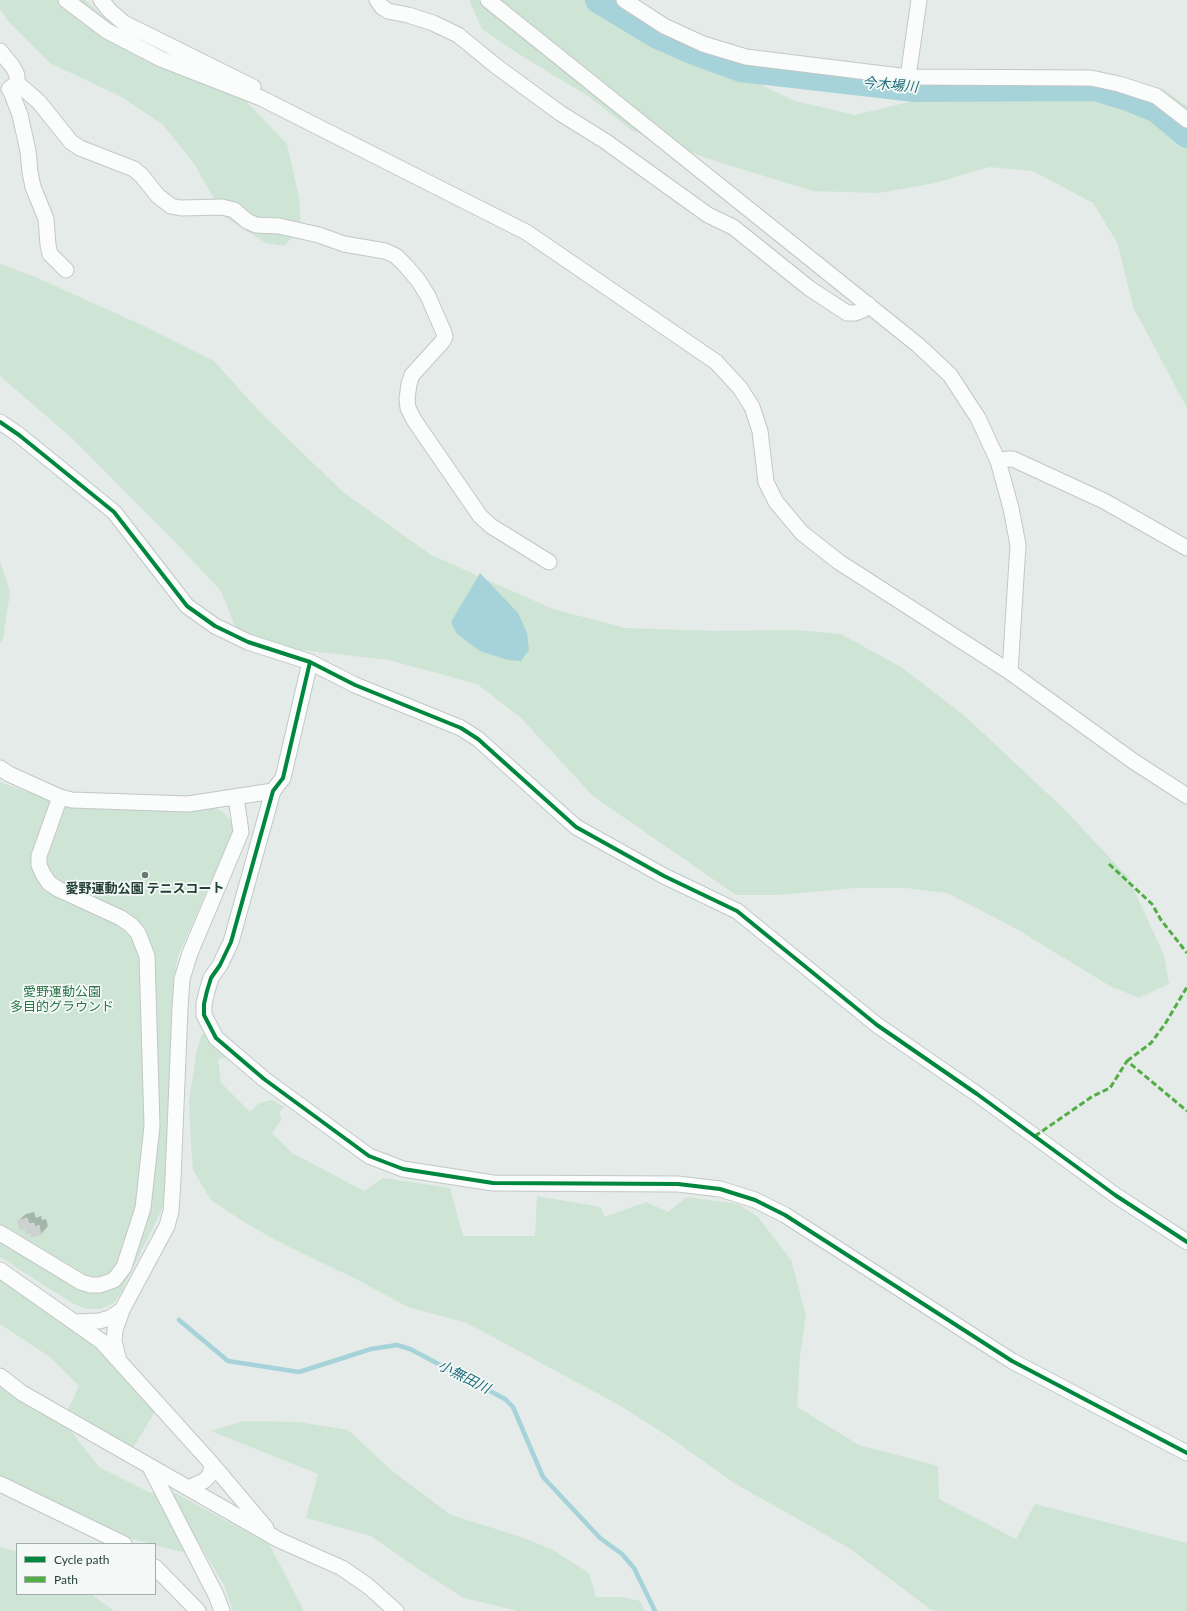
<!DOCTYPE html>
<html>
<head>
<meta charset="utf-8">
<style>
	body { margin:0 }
	#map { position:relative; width:1187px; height:1611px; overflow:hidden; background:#e5ebe8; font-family:Lato,sans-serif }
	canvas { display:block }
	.legend { position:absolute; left:16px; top:1543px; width:140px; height:52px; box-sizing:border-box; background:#f4f9f7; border:1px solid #a0afaa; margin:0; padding:5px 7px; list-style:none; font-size:12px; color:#233f37 }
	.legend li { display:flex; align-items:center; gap:8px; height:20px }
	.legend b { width:20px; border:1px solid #a0afaa }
</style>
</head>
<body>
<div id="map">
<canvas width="1187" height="1611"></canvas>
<ul class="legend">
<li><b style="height:5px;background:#00873e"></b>Cycle path</li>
<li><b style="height:5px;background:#53ad45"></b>Path</li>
</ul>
</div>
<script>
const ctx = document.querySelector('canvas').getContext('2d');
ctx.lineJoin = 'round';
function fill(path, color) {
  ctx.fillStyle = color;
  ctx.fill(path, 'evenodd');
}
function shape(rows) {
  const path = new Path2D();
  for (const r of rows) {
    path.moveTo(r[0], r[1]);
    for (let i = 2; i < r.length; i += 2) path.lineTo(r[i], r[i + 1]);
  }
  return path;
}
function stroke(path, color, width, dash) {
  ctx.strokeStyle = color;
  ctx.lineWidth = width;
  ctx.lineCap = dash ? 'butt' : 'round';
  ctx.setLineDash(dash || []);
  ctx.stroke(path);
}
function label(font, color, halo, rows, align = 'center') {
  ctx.font = font + ' Lato,"Noto Sans JP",sans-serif';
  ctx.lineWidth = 3.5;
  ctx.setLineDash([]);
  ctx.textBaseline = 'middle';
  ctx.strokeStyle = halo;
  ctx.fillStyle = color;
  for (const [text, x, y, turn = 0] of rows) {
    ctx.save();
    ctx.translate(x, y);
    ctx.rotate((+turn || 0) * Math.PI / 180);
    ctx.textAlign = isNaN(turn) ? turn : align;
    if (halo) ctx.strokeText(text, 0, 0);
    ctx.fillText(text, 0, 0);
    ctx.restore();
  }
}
fill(shape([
	[0,0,85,0,114,26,175,45,240,95,287,144,299,197,301,228,284,246,266,243,225,217,193,162,163,125,122,97,50,63,8,21,0,9],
	[469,0,588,0,655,35,795,101,855,115,942,94,1051,72,1097,74,1163,89,1187,106,1187,408,1133,307,1118,244,1093,203,1033,171,989,167,935,183,878,193,813,191,715,161,633,131,588,96,520,55,482,29],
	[0,264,33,276,146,327,214,361,259,411,343,492,431,555,553,609,625,628,716,631,795,630,841,634,901,667,966,717,1065,810,1128,877,1164,955,1169,984,1139,998,1110,986,1015,928,947,893,906,888,855,888,776,895,736,895,593,796,521,718,477,684,389,660,273,647,238,634,221,591,177,544,72,438,0,376],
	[0,561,10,592,3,639,0,643],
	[0,782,71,808,195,810,216,808,224,813,232,822,233,832,178,956,174,978,167,1174,163,1207,122,1291,114,1303,101,1309,86,1309,72,1303,0,1257],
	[207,1031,229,1057,218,1059,221,1083,250,1112,259,1103,272,1100,284,1107,279,1113,282,1119,272,1133,292,1153,364,1191,383,1178,450,1188,463,1236,535,1236,537,1196,600,1207,605,1217,646,1202,668,1212,687,1197,738,1204,758,1217,791,1260,806,1315,800,1356,797,1407,859,1445,938,1466,939,1499,1016,1539,1035,1504,1187,1543,1187,1611,936,1611,930,1609,849,1548,734,1483,671,1438,619,1405,467,1323,408,1307,354,1278,279,1242,244,1222,211,1200,193,1170,191,1144,189,1101,196,1055,201,1036],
	[0,1277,79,1330,156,1410,133,1448,68,1409,79,1386,50,1357,0,1324],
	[0,1382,63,1421,99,1467,151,1493,175,1493,269,1544,304,1611,233,1611,224,1585,193,1533,182,1540,186,1553,155,1545,155,1544,121,1537,0,1478],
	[244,1421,298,1422,348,1430,391,1470,451,1515,521,1537,553,1550,589,1573,596,1597,622,1597,640,1601,645,1611,518,1611,464,1598,421,1571,371,1536,306,1518,318,1474,211,1431],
	[0,1547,17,1552,17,1594,91,1594,114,1611,0,1611]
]), '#cee4d5');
fill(shape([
	[480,573,518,613,527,633,529,650,521,661,508,660,480,651,457,634,451,622]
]), '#a6d2d9');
fill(shape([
	[34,1212,36,1218,41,1216,42,1220,46,1219,48,1226,41,1234,32,1236,31,1232,18,1221,26,1214]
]), '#0003');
stroke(shape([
	[179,1320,228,1361,299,1372,371,1349,397,1345,410,1349,505,1399,513,1407,543,1477,600,1538,622,1554,634,1568,655,1611]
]), '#a6d2d9', 4.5);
stroke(shape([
	[598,0,656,35,692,51,741,69,915,89,1095,88,1128,98,1157,110,1187,135]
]), '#a6d2d9', 26);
const building = shape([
	[27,1218,29,1224,34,1223,35,1227,39,1225,41,1235,31,1237,30,1233,26,1234,25,1229,20,1230,17,1221,27,1218]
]);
fill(building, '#ccd2cf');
stroke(building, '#ced4d1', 1);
const minor = shape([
	[66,0,107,31,161,59,261,98,526,232,716,362,740,388,752,407,760,431,766,482,776,502,802,533,839,562,1010,672,1133,761,1187,796],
	[101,0,110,11,124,23,253,87],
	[377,0,382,7,388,11,408,15,433,23,458,35,496,66,560,113,605,141,708,215,733,227,809,288,847,313,855,313,863,310,868,304],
	[488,0,918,345,950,375,978,418,998,461,1011,508,1018,545,1010,672],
	[624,0,664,26,703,44,746,57,908,77,1091,78,1119,84,1156,96,1187,120],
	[0,51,13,67,17,75,17,83,9,89],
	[908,77,919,0],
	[17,83,39,102,71,142,80,148,134,169,142,176,158,196,171,206,181,208,222,207,234,210,247,221,256,225,279,226,319,235,344,244,385,251,396,256,406,266,418,280,428,296,444,333,445,337,442,342,412,375,409,384,407,399,408,408,414,420,480,516,491,526,549,562],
	[10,89,20,115,28,151,30,172,33,187,46,219,48,245,50,254,66,270],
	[0,422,19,435,114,512,187,606,215,626,248,642,310,662,355,685,461,728,478,739,576,827,664,876,737,911,877,1025,977,1094,1115,1195,1187,1242],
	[998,461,1007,459,1013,459,1104,501,1187,548],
	[310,662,283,778,273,791,231,942,220,965,211,978,207,991,204,1004,204,1015,216,1038,264,1079,369,1156,403,1169,493,1183,678,1184,720,1189,755,1200,785,1215,1012,1361,1187,1453],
	[0,768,9,774,60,797,72,800,188,804,273,791],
	[0,1233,81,1282,91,1285,100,1285,114,1280,124,1267,143,1208,152,1126,147,956,138,933,131,925,121,918,58,889,49,883,43,874,39,865,39,856,60,797],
	[0,1270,101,1341,212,1464,266,1528],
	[75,1322,99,1321,110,1318,122,1310],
	[119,1361,114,1341,115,1330,122,1310,167,1226,171,1211,173,1179,180,1008,182,979,190,953,241,832,236,797],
	[0,1376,22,1393,279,1540,342,1568,368,1586,396,1611],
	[150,1467,216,1595,222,1611],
	[0,1484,124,1544],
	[188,1488,204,1481,210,1475,212,1464],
	[155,1567,198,1611]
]);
stroke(minor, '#c2c8c5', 17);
stroke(minor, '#fbfcfc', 15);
stroke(shape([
	[1109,864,1152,904,1161,920,1187,953],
	[1127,1061,1151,1043,1165,1024,1187,987],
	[1035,1136,1093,1096,1110,1088,1127,1061,1187,1111]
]), '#53ad45', 3, [6, 3]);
stroke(shape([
	[0,422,19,435,114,512,187,606,215,626,248,642,310,662,355,685,461,728,478,739,576,827,664,876,737,911,877,1025,977,1094,1115,1195,1187,1242],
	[310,662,283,778,273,791,231,942,220,965,211,978,207,991,204,1004,204,1015,216,1038,264,1079,369,1156,403,1169,493,1183,678,1184,720,1189,755,1200,785,1215,1012,1361,1187,1453]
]), '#00873e', 4);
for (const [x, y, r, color] of [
	[145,875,4,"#677b75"]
]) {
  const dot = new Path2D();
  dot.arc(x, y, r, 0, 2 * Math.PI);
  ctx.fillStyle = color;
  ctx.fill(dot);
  stroke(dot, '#f4f9f7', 1.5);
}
label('bold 13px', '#233f37', '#f4f9f7', [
	["愛野運動公園 テニスコート",145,889]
]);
label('13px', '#2c7648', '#f4f9f7', [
	["愛野運動公園",62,992],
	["多目的グラウンド",62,1007]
]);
label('italic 14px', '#1c6d7b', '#f4f9f7', [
	["今木場川",890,85,5],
	["小無田川",464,1377,27]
]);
</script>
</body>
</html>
